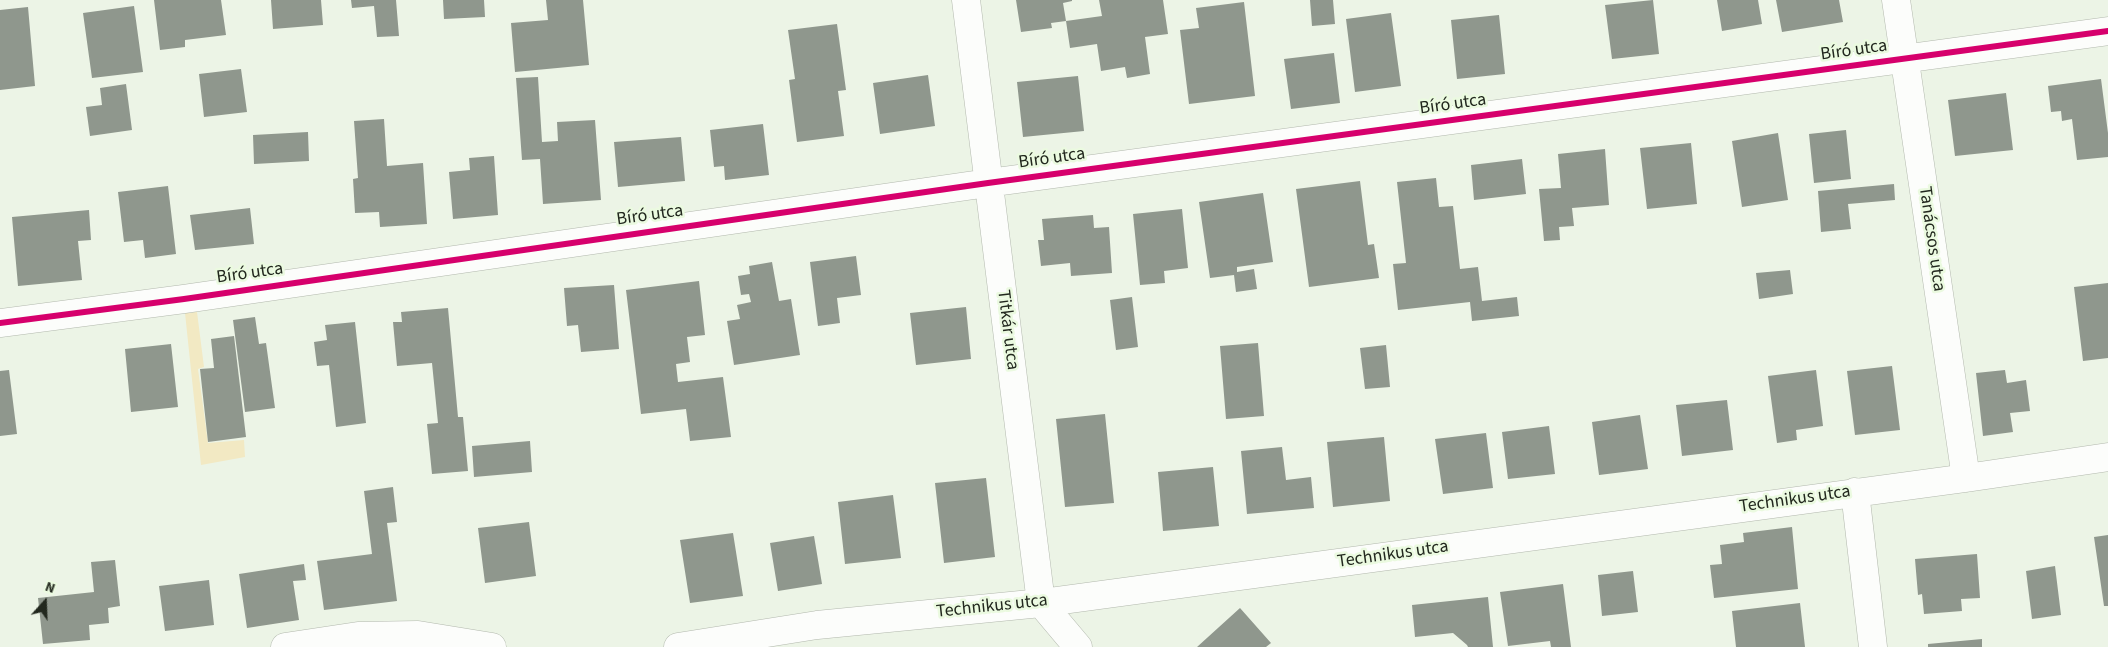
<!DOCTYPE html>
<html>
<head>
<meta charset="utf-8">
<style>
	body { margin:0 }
	#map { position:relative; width:2108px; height:647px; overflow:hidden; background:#ecf4e6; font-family:"Source Sans 3",sans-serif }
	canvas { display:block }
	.north { position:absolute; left:20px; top:577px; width:50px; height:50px; -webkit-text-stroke:4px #ebfae0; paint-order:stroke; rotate:20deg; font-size:14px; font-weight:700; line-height:20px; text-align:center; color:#22281e }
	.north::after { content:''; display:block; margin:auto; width:18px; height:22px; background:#22281e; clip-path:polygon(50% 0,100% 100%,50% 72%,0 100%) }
</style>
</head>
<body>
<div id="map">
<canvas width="2108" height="647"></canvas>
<div class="north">N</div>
</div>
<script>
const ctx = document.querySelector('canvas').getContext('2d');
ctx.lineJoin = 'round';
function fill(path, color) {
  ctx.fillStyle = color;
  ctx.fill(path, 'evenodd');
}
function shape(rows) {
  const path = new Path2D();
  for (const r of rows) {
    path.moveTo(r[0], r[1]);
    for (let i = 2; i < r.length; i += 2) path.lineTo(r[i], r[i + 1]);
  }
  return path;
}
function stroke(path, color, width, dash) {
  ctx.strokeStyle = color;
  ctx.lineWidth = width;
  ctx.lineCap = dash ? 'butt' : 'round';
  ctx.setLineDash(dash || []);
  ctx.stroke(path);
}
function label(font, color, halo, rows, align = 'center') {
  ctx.font = font + ' "Source Sans 3",sans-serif';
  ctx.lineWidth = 5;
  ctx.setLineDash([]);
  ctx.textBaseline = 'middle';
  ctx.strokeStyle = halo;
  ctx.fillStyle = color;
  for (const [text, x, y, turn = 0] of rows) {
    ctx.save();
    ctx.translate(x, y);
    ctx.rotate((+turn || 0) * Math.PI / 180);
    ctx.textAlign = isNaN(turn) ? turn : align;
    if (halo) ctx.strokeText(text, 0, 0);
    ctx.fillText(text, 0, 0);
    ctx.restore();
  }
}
fill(shape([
	[197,312,204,367,198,369,208,443,244,440,245,457,201,465,185,313]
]), '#f2e9c3');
fill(shape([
	[154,0,221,0,226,35,185,40,185,47,160,50],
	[271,0,321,0,323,25,273,29],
	[351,0,396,0,399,36,377,37,374,6,352,8],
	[443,0,484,0,485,17,444,19],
	[546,0,583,0,589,65,515,72,511,23,548,20],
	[1016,0,1072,0,1072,1,1063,3,1066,21,1051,23,1052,28,1021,32],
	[1099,0,1163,0,1168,34,1145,37,1150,74,1127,78,1125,67,1101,71,1097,44,1070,48,1066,21,1102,16],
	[1310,0,1333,0,1335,24,1312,26],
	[1653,0,1659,54,1612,59,1605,5],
	[1717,0,1758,0,1762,24,1722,31],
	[1776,0,1839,0,1843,22,1782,32],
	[1244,2,1255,96,1189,104,1180,30,1199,28,1196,8],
	[134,6,143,72,92,78,83,13],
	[28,7,35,86,0,90,0,10],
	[1391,13,1401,86,1355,92,1346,19],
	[1499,15,1505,74,1457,79,1451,20],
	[837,24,846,90,838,91,844,136,797,142,789,80,795,79,788,30],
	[1334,53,1340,103,1291,109,1284,59],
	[241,69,247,112,204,117,199,74],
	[928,75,935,126,880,134,873,83],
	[1078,76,1084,131,1023,137,1017,82],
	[538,77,542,142,558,141,557,122,595,120,601,200,543,204,540,159,522,160,516,78],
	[2101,79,2108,133,2108,157,2077,160,2072,119,2062,121,2061,111,2051,112,2048,86],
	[126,84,132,130,90,136,86,107,102,105,100,88],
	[2006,93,2013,150,1955,156,1948,100],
	[384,119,387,166,423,163,427,224,380,227,379,212,355,213,353,179,358,178,354,121],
	[763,124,769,175,725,180,724,166,714,167,710,130],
	[1846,130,1851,179,1814,183,1809,134],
	[308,132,309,161,254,164,253,135],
	[1778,133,1788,200,1742,207,1732,141],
	[681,137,685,181,618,187,614,142],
	[1691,143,1697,204,1647,209,1640,148],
	[1605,149,1609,205,1572,208,1574,226,1559,227,1560,240,1544,241,1539,189,1561,188,1558,154],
	[494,156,498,215,453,219,449,172,470,170,469,158],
	[1522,159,1526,194,1474,200,1471,165],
	[1436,178,1439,207,1453,206,1460,269,1478,267,1482,301,1517,297,1519,316,1472,321,1470,302,1398,310,1393,264,1406,263,1397,182],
	[1360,181,1368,245,1374,244,1379,278,1309,287,1296,189],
	[1894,184,1895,200,1848,204,1851,229,1821,232,1818,191],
	[168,186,176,254,145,258,143,240,124,242,118,192],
	[1263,193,1273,262,1237,267,1237,272,1254,269,1257,289,1236,292,1234,275,1210,278,1199,202],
	[250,208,254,244,195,250,190,215],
	[1182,209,1188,268,1164,271,1165,283,1140,285,1133,214],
	[89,210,91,240,78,241,82,280,18,286,12,217],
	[1093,215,1094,228,1109,227,1112,273,1071,276,1070,263,1041,266,1038,240,1044,240,1042,219],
	[856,256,861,295,837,298,840,323,818,326,810,262],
	[772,262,779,301,791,299,800,355,734,365,727,321,740,319,737,305,751,302,749,294,741,295,738,276,750,274,749,266],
	[1790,270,1793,294,1759,299,1756,273],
	[699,281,705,335,687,337,690,362,676,364,678,382,723,377,731,437,690,441,686,409,641,414,626,290],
	[2108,283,2108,358,2083,361,2074,287],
	[614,285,619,349,581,352,578,325,567,326,564,288],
	[1132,297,1138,347,1116,350,1110,300],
	[966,307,971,359,916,365,910,313],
	[448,308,458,417,463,417,468,471,432,474,427,424,438,423,432,363,397,366,393,322,402,322,401,312],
	[255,317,259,344,266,343,275,408,245,412,233,320],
	[355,322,366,423,336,427,329,365,317,366,314,342,327,340,325,325],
	[234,336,246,437,208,442,200,369,214,368,211,339],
	[1258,343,1264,416,1226,419,1220,346],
	[171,344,178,407,131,412,125,349],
	[1386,345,1390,387,1365,389,1360,348],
	[1892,366,1900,430,1855,435,1847,371],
	[9,370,17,434,0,436,0,371],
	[1816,370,1823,426,1796,430,1797,440,1777,443,1768,376],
	[2005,370,2007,383,2026,380,2030,411,2010,413,2013,432,1983,436,1976,373],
	[1727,400,1733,450,1682,456,1676,405],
	[1105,414,1114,503,1065,507,1056,419],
	[1640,415,1648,469,1599,475,1592,422],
	[1549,426,1555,474,1508,479,1502,432],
	[1486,433,1493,488,1443,494,1435,439],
	[1384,437,1390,501,1333,507,1327,442],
	[530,441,532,472,474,477,472,446],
	[1282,447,1286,480,1311,477,1314,508,1247,514,1241,451],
	[1213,467,1219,526,1163,531,1158,472],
	[986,478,995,557,944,563,935,483],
	[393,487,397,522,387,523,397,601,324,610,317,561,372,554,364,491],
	[893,495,901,558,845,564,838,502],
	[529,522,536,576,485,583,478,528],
	[1792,527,1798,589,1714,598,1710,565,1722,564,1720,545,1744,542,1743,533],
	[733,533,743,596,690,603,680,540],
	[2108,535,2108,606,2104,606,2094,537],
	[814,536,822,584,778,591,770,543],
	[1977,554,1980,598,1961,599,1962,611,1924,614,1922,594,1918,595,1915,559],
	[115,560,120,606,108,608,109,623,89,625,90,640,43,644,38,598,94,592,91,562],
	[304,564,306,580,293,581,299,620,247,628,239,574],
	[2055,566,2061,615,2032,619,2026,571],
	[1633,571,1638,612,1602,616,1598,575],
	[209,580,214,625,165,631,159,586],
	[1563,584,1571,647,1551,647,1550,641,1508,646,1500,592],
	[1488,597,1493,647,1468,647,1467,645,1453,633,1415,637,1412,605],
	[1800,603,1805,647,1736,647,1732,611],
	[1240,608,1271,643,1266,647,1197,647],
	[1982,639,1982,647,1928,647,1928,644]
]), '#8f978d');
const street = shape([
	[966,0,1041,603,1078,647],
	[1896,0,1966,478],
	[0,323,184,299,988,183,2108,31],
	[1855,492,1873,647],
	[285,647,358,636,418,635,492,647],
	[678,647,817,625,1041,603,1966,478,2108,457]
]);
stroke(street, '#b2b8ad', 29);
stroke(street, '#fcfdfb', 28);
stroke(shape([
	[0,323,184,299,988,183,2108,31]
]), '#d6006c', 6);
label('18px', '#22281e', '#ebfae0', [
	["Bíró utca",1854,51,-8],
	["Bíró utca",1453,105,-8],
	["Bíró utca",1052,159,-8],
	["Bíró utca",650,216,-8],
	["Tanácsos utca",1931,239,82],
	["Bíró utca",250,274,-8],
	["Titkár utca",1007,330,83],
	["Technikus utca",1795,500,-8],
	["Technikus utca",1393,555,-8],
	["Technikus utca",992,607,-6]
]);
</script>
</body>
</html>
